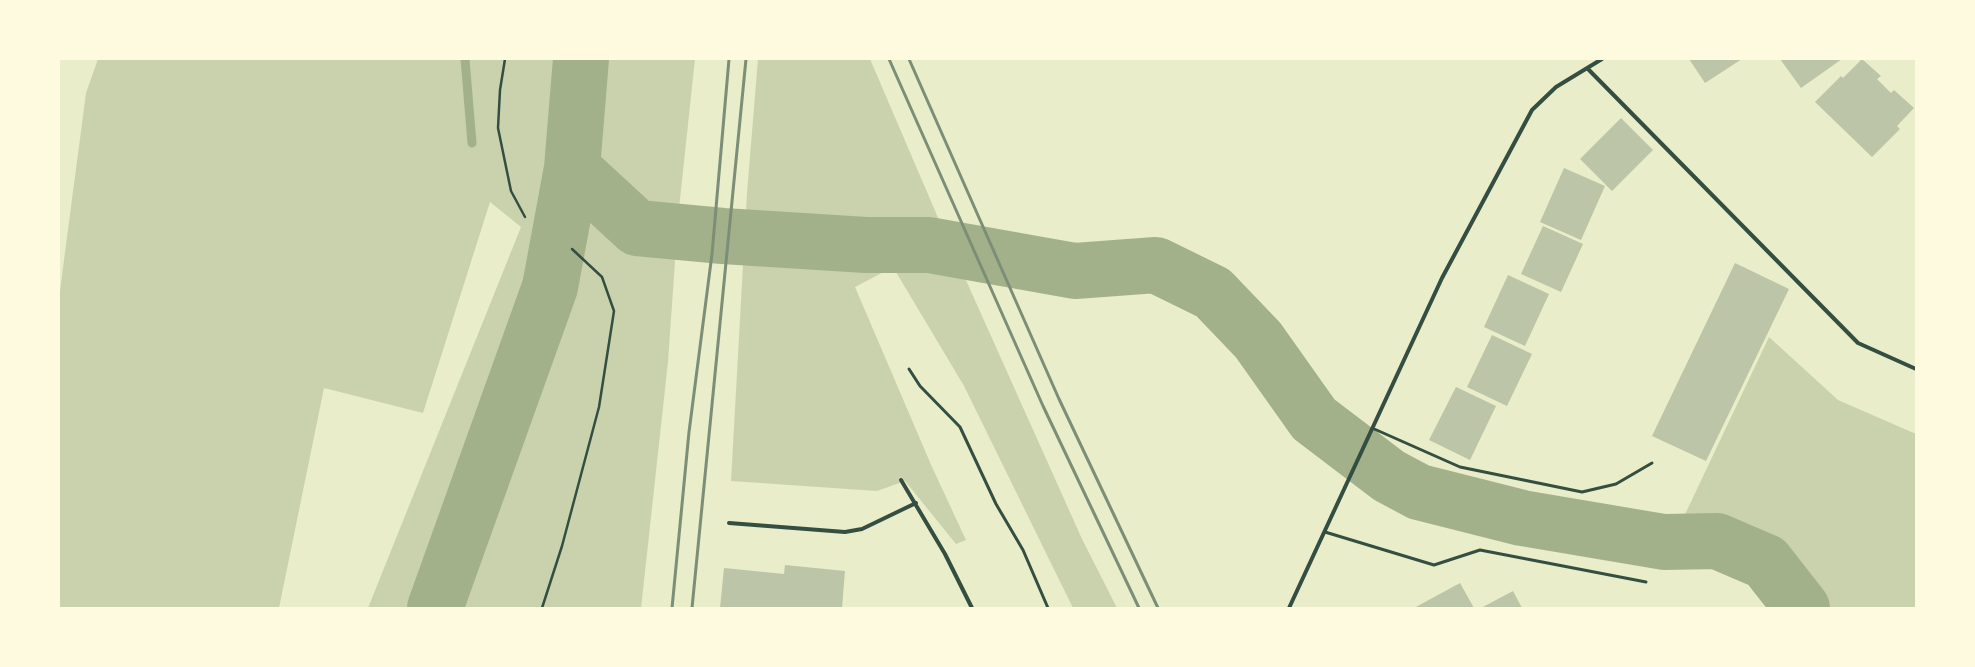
<!DOCTYPE html>
<html>
<head>
<meta charset="utf-8">
<style>
	body { margin:0 }
	#map { position:relative; width:1975px; height:667px; overflow:hidden; background:#e9edc9; font-family:Arial,sans-serif }
	canvas { display:block }
	.frame { position:absolute; inset:0; border:60px solid #fefae0; pointer-events:none }
</style>
</head>
<body>
<div id="map">
<canvas width="1975" height="667"></canvas>
<div class="frame"></div>
</div>
<script>
const ctx = document.querySelector('canvas').getContext('2d');
ctx.lineJoin = 'round';
function fill(path, color) {
  ctx.fillStyle = color;
  ctx.fill(path, 'evenodd');
}
function shape(rows) {
  const path = new Path2D();
  for (const r of rows) {
    path.moveTo(r[0], r[1]);
    for (let i = 2; i < r.length; i += 2) path.lineTo(r[i], r[i + 1]);
  }
  return path;
}
function stroke(path, color, width, dash) {
  ctx.strokeStyle = color;
  ctx.lineWidth = width;
  ctx.lineCap = dash ? 'butt' : 'round';
  ctx.setLineDash(dash || []);
  ctx.stroke(path);
}
fill(shape([
	[98,59,695,59,678,218,668,362,641,608,368,608,521,227,490,202,423,413,324,388,279,608,59,608,59,298,86,93],
	[758,59,870,59,939,220,1082,539,1117,608,1073,608,964,386,893,267,855,287,932,467,966,540,956,544,905,481,877,491,731,481,747,193],
	[1769,337,1838,400,1916,434,1916,608,1816,608,1809,592,1783,565,1753,546,1704,529,1679,527]
]), '#cad2ad');
stroke(shape([
	[465,59,472,143]
]), '#a3b18a', 9);
stroke(shape([
	[581,59,572,168,637,228,723,236,866,245,929,245,1075,271,1156,265,1213,293,1258,340,1314,419,1389,476,1419,492,1522,518,1664,542,1717,541,1766,562,1802,608],
	[435,608,550,287,572,168]
]), '#a3b18a', 56);
fill(shape([
	[1689,59,1742,59,1705,83],
	[1780,59,1842,59,1801,88],
	[1862,59,1881,76,1877,79,1891,93,1894,90,1914,108,1897,126,1900,129,1872,157,1815,102,1841,76,1843,78],
	[1621,118,1653,150,1612,191,1580,159],
	[1564,168,1605,186,1581,240,1540,222],
	[1543,226,1583,244,1561,292,1521,274],
	[1735,263,1789,289,1706,461,1652,436],
	[1508,275,1549,294,1525,346,1484,327],
	[1492,335,1532,354,1507,406,1467,387],
	[1456,387,1496,406,1470,460,1429,440],
	[785,565,845,571,842,608,720,608,724,568,784,574],
	[1460,583,1474,608,1414,608],
	[1513,591,1522,608,1481,608]
]), '#bcc5a7');
stroke(shape([
	[505,59,500,90,498,128,511,191,525,217],
	[542,608,562,546,599,407,614,311,602,277,572,249]
]), '#344e41', 2.5);
stroke(shape([
	[909,369,920,386,960,427,996,504,1023,550,1048,608],
	[1372,428,1460,467,1582,492,1616,484,1652,463],
	[1325,532,1434,565,1480,550,1646,582]
]), '#344e41', 3);
stroke(shape([
	[1587,68,1858,343,1916,369],
	[901,480,945,554,972,608],
	[729,523,845,532,862,529,916,503],
	[1289,608,1442,278,1532,110,1556,87,1602,59]
]), '#344e41', 4);
stroke(shape([
	[889,59,1043,406,1139,608],
	[909,59,1059,399,1158,608],
	[672,608,689,432,712,254,729,59],
	[692,608,746,59]
]), '#7c8e77', 3);
</script>
</body>
</html>
